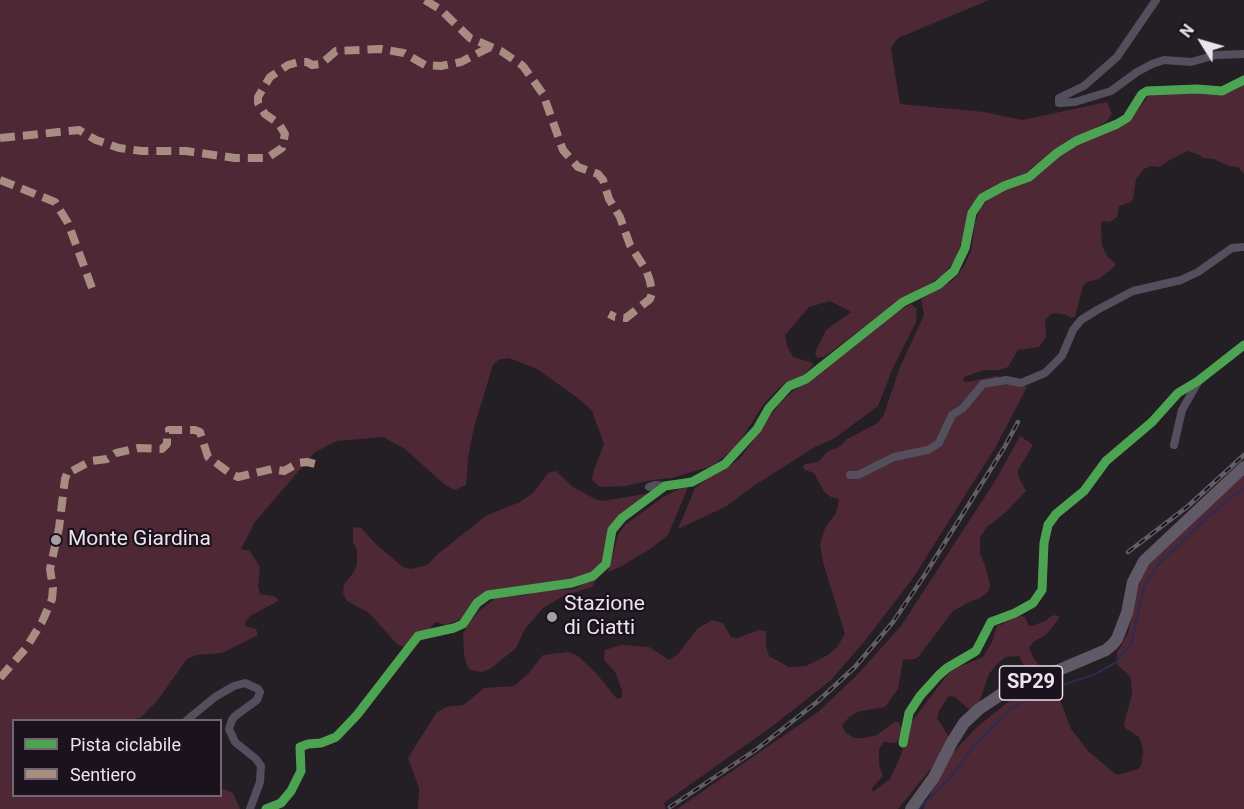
<!DOCTYPE html>
<html>
<head>
<meta charset="utf-8">
<style>
	body { margin:0 }
	#map { position:relative; width:1244px; height:809px; overflow:hidden; background:#241e25; font-family:Roboto,sans-serif }
	canvas { display:block }
	.legend { position:absolute; left:12px; top:719px; width:210px; height:78px; box-sizing:border-box; background:#1c121e; border:2px solid #6f6671; margin:0; padding:8px 10px; list-style:none; font-size:18px; color:#ebe4ed }
	.legend li { display:flex; align-items:center; gap:12px; height:30px }
	.legend b { width:30px; border:2px solid #6f6671 }
	.north { position:absolute; left:1172px; top:12px; width:60px; height:60px; -webkit-text-stroke:4px #1c121e; paint-order:stroke; rotate:307deg; font-size:16px; font-weight:700; line-height:24px; text-align:center; color:#ebe4ed }
	.north::after { content:''; display:block; margin:auto; width:21px; height:27px; background:#ebe4ed; clip-path:polygon(50% 0,100% 100%,50% 72%,0 100%) }
</style>
</head>
<body>
<div id="map">
<canvas width="1244" height="809"></canvas>
<ul class="legend">
<li><b style="height:8px;background:#4ca352"></b>Pista ciclabile</li>
<li><b style="height:8px;background:#a88b81"></b>Sentiero</li>
</ul>
<div class="north">N</div>
</div>
<script>
const ctx = document.querySelector('canvas').getContext('2d');
ctx.lineJoin = 'round';
function fill(path, color) {
  ctx.fillStyle = color;
  ctx.fill(path, 'evenodd');
}
function shape(rows) {
  const path = new Path2D();
  for (const r of rows) {
    path.moveTo(r[0], r[1]);
    for (let i = 2; i < r.length; i += 2) path.lineTo(r[i], r[i + 1]);
  }
  return path;
}
function stroke(path, color, width, dash) {
  ctx.strokeStyle = color;
  ctx.lineWidth = width;
  ctx.lineCap = dash ? 'butt' : 'round';
  ctx.setLineDash(dash || []);
  ctx.stroke(path);
}
function label(font, color, halo, rows, align = 'center') {
  ctx.font = font + ' Roboto,sans-serif';
  ctx.lineWidth = 4.5;
  ctx.setLineDash([]);
  ctx.textBaseline = 'middle';
  ctx.strokeStyle = halo;
  ctx.fillStyle = color;
  for (const [text, x, y, turn = 0] of rows) {
    ctx.save();
    ctx.translate(x, y);
    ctx.rotate((+turn || 0) * Math.PI / 180);
    ctx.textAlign = isNaN(turn) ? turn : align;
    if (halo) ctx.strokeText(text, 0, 0);
    ctx.fillText(text, 0, 0);
    ctx.restore();
  }
}
fill(shape([
	[0,0,989,0,898,38,891,48,900,104,984,112,1022,120,1107,102,1112,114,1106,122,1057,148,1023,175,981,195,969,210,963,238,954,262,942,276,881,314,824,357,817,358,815,352,826,330,851,312,830,301,809,307,785,335,787,346,793,357,813,363,813,365,804,375,785,383,776,391,764,404,736,447,712,466,672,478,652,480,626,486,600,487,592,480,593,472,604,444,592,411,578,398,537,369,509,358,498,360,493,365,474,427,468,458,466,485,455,490,445,485,405,449,383,437,337,441,315,452,255,522,241,549,250,551,260,567,258,587,260,594,273,596,277,598,278,601,250,616,245,623,245,626,256,629,258,635,222,653,197,655,187,659,157,701,141,717,132,720,14,720,14,796,220,796,221,790,223,789,233,793,240,809,0,809],
	[1244,85,1244,174,1238,167,1229,166,1214,159,1202,158,1200,155,1188,151,1170,160,1159,167,1151,166,1144,169,1136,179,1133,199,1131,202,1119,206,1117,217,1110,222,1102,221,1101,225,1102,246,1108,257,1115,263,1115,266,1099,279,1087,282,1083,286,1075,317,1071,318,1067,315,1055,313,1051,314,1045,320,1046,337,1039,347,1018,350,1008,367,1000,370,984,370,964,377,963,381,967,382,997,376,1027,387,995,448,913,578,864,642,831,680,774,725,664,803,666,809,418,809,419,788,408,758,436,713,446,707,464,705,484,688,514,686,528,674,543,655,568,652,578,656,596,673,617,699,622,697,622,691,615,672,604,660,605,650,621,645,649,647,669,660,678,654,697,629,712,620,723,623,731,637,737,638,759,630,766,631,766,646,769,656,789,667,806,666,828,655,837,647,845,634,823,562,820,545,825,528,836,513,839,499,831,497,824,492,814,473,805,470,803,467,805,464,818,462,827,452,839,447,847,439,878,423,884,414,900,367,924,315,921,299,953,280,963,268,971,251,975,223,980,209,988,199,1002,191,1026,182,1038,175,1054,159,1082,142,1118,127,1131,119,1149,95,1166,92,1228,93],
	[911,304,917,309,916,322,892,370,878,406,835,438,815,447,755,485,727,506,678,529,695,488,710,476,730,466,742,456,779,404,793,391,823,370,861,338,897,312],
	[1020,436,1033,445,1018,470,1018,476,1026,491,1006,512,987,527,980,537,980,553,986,568,990,585,989,591,980,598,969,602,953,611,919,656,915,659,903,660,898,689,885,707,860,711,849,717,842,726,846,733,854,738,864,738,877,735,894,722,898,722,903,729,903,733,896,743,884,742,879,749,879,765,883,776,872,788,873,792,890,779,901,755,912,721,951,670,983,657,992,642,997,625,1001,625,1008,620,1021,616,1025,617,1028,625,1032,626,1045,621,1052,616,1056,615,1060,617,1047,634,1033,642,1029,648,1034,659,1040,666,1057,666,1035,679,1028,674,1019,656,1006,657,997,664,989,674,979,703,971,711,955,697,952,696,948,697,939,711,937,718,951,740,942,755,898,809,677,809,818,712,857,675,901,626,997,478],
	[556,471,573,487,595,499,603,501,650,493,616,520,604,559,593,572,577,578,488,593,478,598,462,619,446,625,435,622,430,629,422,632,405,647,397,644,369,613,347,601,343,594,344,584,354,572,357,564,357,550,353,543,353,527,361,528,378,546,403,567,411,569,427,565,439,553,487,515,520,502,533,493,548,473],
	[1244,476,1244,809,923,809,948,758,976,728,1008,702,1044,687,1059,697,1071,729,1089,752,1117,775,1138,769,1141,765,1143,753,1142,745,1139,737,1125,728,1124,724,1132,694,1131,679,1127,673,1117,665,1117,653,1128,633,1141,577,1149,564,1198,515],
	[688,487,668,535,650,549,620,567,608,572,618,535,625,525,663,497,679,489],
	[593,578,596,580,592,587,563,596,543,608,525,629,516,648,490,669,482,672,470,670,467,666,464,655,463,634,469,623,479,611,496,598,525,595,545,589,556,590,575,589]
]), '#4e2835');
stroke(shape([
	[919,809,954,773,975,745,1008,711,1034,695,1095,674,1115,663,1131,644,1144,586,1157,566,1209,516,1244,488]
]), '#2a2c53', 2);
stroke(shape([
	[1156,0,1117,57,1084,86,1059,98,1059,103,1075,102,1111,91,1137,72,1152,64,1164,60,1191,62,1216,55,1244,54],
	[1174,445,1182,410,1198,382],
	[850,475,858,475,894,457,928,450,939,443,952,415,963,408,983,384,1006,380,1021,383,1045,373,1062,356,1073,330,1081,320,1097,310,1133,291,1181,280,1198,272,1232,248,1244,247],
	[649,487,655,485,665,486],
	[187,720,215,697,234,686,245,683,258,689,260,692,257,700,235,716,232,720,229,729,235,742,256,759,261,766,260,782,250,809],
	[903,743,909,713,920,696,939,675,947,668,976,651,991,622,1015,613,1033,603,1042,590,1044,543,1048,525,1056,514,1084,491,1106,461,1152,422,1178,393,1198,381,1244,345],
	[266,809,281,803,291,791,301,771,300,747,308,744,321,743,336,737,357,715,418,636,454,628,463,624,477,603,488,595,572,583,593,576,606,564,612,530,622,518,665,486,692,482,725,464,757,429,769,408,789,386,806,379,903,302,938,285,954,271,965,248,972,213,982,198,1004,186,1029,177,1057,153,1076,141,1117,124,1127,118,1142,94,1147,91,1197,89,1222,91,1244,80]
]), '#544f5c', 8);
stroke(shape([
	[911,809,934,777,952,742,964,723,979,709,1000,695,1106,650,1113,644,1117,639,1127,613,1133,582,1144,561,1244,467]
]), '#605968', 12);
const rail = shape([
	[1128,552,1187,507,1244,455],
	[670,807,757,749,817,702,855,667,893,622,924,576,1004,448,1018,422]
]);
stroke(rail, '#625e66', 4.5);
stroke(rail, '#1c121e', 2, [7]);
stroke(shape([
	[425,0,441,10,470,38,501,51,523,66,543,94,563,150,578,167,598,174,603,180,609,199,620,217,630,245,646,270,650,281,652,293,650,299,626,318,615,317,609,314],
	[0,138,79,130,96,140,119,148,142,151,186,151,235,158,267,158,282,148,285,134,279,124,265,114,258,103,258,97,270,77,288,65,299,62,307,62,312,65,321,64,336,51,381,49,404,53,425,65,441,66,461,62,490,47],
	[0,180,55,202,68,223,92,288],
	[0,678,26,648,42,622,52,599,53,588,50,569,59,528,65,479,68,471,72,471,91,461,107,459,116,453,139,448,162,449,167,444,167,437,170,434,169,430,195,430,200,432,208,457,231,474,238,477,272,469,284,471,298,463,307,462,315,464]
]), '#a88b81', 8, [15, 8]);
stroke(shape([
	[903,743,909,713,920,696,939,675,947,668,976,651,991,622,1015,613,1033,603,1042,590,1044,543,1048,525,1056,514,1084,491,1106,461,1152,422,1178,393,1198,381,1244,345],
	[266,809,281,803,291,791,301,771,300,747,308,744,321,743,336,737,357,715,418,636,454,628,463,624,477,603,488,595,572,583,593,576,606,564,612,530,622,518,665,486,692,482,725,464,757,429,769,408,789,386,806,379,903,302,938,285,954,271,965,248,972,213,982,198,1004,186,1029,177,1057,153,1076,141,1117,124,1127,118,1142,94,1147,91,1197,89,1222,91,1244,80]
]), '#4ca352', 9);
for (const [x, y, r, color] of [
	[56,540,6,"#a59fa7"],
	[552,617,6,"#a59fa7"]
]) {
  const dot = new Path2D();
  dot.arc(x, y, r, 0, 2 * Math.PI);
  ctx.fillStyle = color;
  ctx.fill(dot);
  stroke(dot, '#1c121e', 2);
}
for (const [x, y, w] of [
	[1031,683,63]
]) {
  const box = new Path2D();
  box.roundRect(x - w / 2, y - 17, w, 34, 4.5);
  ctx.fillStyle = '#1c121e';
  ctx.fill(box);
  stroke(box, '#ebe4ed', 1.5);
}
label('bold 20px', '#ebe4ed', null, [
	["SP29",1031,683]
]);
label('21px', '#ebe4ed', '#1c121e', [
	["Monte Giardina",68,540],
	["Stazione",564,605],
	["di Ciatti",564,629]
], 'left');
</script>
</body>
</html>
